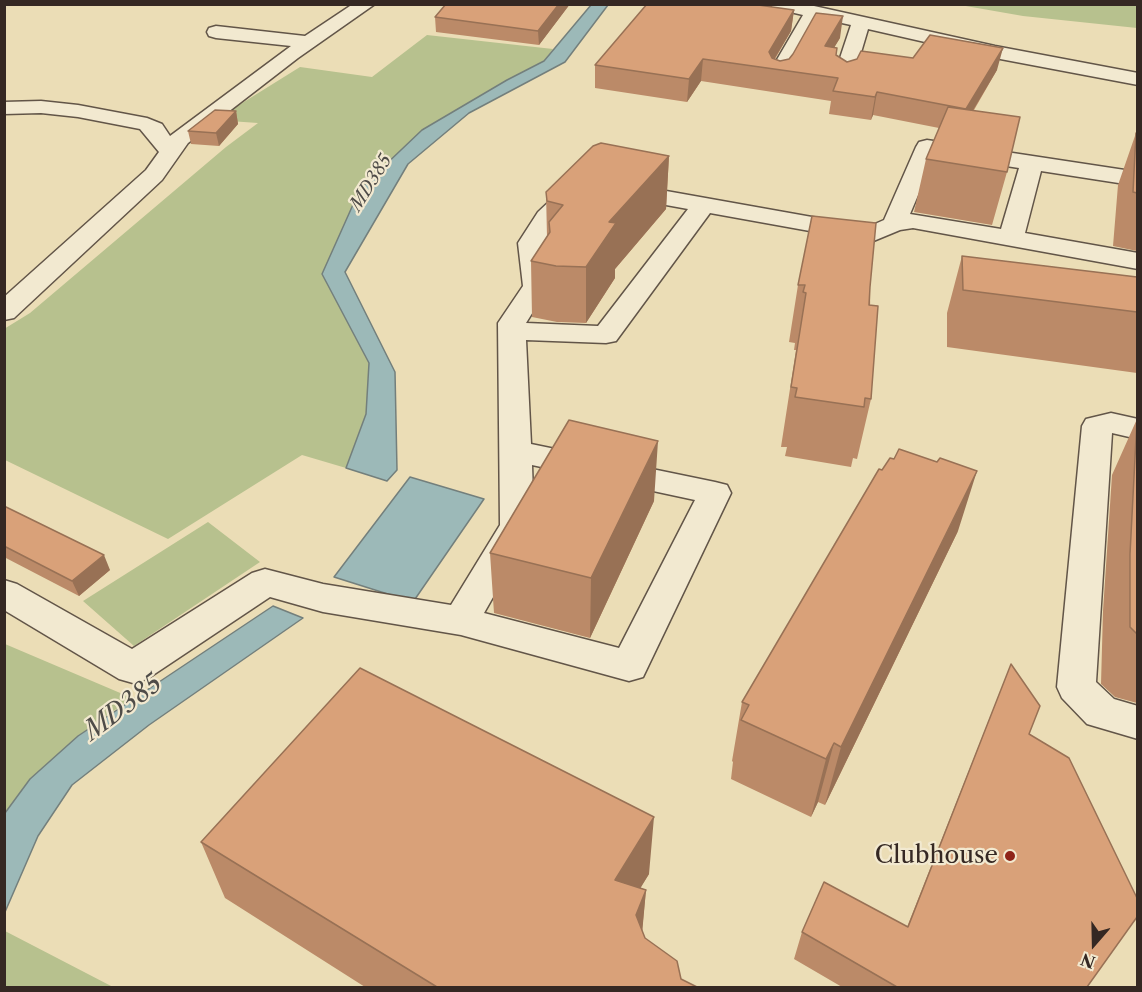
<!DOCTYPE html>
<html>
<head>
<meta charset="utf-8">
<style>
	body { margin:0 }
	#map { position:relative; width:1142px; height:992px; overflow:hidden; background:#ebddb6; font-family:"Libre Caslon Text",serif }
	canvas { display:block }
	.frame { position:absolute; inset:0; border:6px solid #352823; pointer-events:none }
	.north { position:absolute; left:1064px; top:914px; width:60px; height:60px; -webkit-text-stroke:4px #f2e9d0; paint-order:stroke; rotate:200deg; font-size:16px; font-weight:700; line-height:24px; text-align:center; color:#352823 }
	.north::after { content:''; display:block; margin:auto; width:21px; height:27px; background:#352823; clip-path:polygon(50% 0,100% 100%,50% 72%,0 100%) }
</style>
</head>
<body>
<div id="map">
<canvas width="1142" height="992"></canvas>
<div class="frame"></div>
<div class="north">N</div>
</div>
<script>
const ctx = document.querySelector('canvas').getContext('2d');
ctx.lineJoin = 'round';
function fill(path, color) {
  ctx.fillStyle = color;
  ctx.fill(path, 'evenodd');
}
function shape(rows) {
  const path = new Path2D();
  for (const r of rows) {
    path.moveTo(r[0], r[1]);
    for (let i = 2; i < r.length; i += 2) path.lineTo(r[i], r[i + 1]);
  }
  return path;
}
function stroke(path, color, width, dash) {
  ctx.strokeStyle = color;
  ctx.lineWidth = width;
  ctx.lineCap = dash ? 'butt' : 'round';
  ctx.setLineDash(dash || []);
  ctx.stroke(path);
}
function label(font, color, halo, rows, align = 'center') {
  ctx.font = font + ' "Libre Caslon Text",serif';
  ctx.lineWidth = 4.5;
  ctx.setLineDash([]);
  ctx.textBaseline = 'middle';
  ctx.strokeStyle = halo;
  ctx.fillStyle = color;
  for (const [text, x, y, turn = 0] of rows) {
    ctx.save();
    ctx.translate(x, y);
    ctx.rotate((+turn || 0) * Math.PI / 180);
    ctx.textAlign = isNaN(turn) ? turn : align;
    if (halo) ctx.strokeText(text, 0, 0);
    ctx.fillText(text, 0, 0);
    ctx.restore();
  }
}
fill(shape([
	[960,5,1137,5,1137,28,1023,16],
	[427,35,553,49,544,61,507,80,422,130,322,274,369,363,366,414,346,468,302,455,168,539,5,460,4,329,30,313,226,147,258,123,215,120,300,67,372,77],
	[208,522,260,562,134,646,83,601],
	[5,644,132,698,78,736,30,779,5,813],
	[4,931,5,931,113,987,5,987]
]), '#b7c18e');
const water = shape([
	[591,5,608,5,565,62,469,113,408,164,345,272,395,372,397,470,387,481,346,468,366,414,369,363,322,274,360,189,422,130,507,80,544,61,591,5],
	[410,477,484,499,413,602,334,577,410,477],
	[273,606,303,618,149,725,72,785,38,836,5,912,5,813,30,779,78,736,273,606]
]);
fill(water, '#9cb9b8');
stroke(water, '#737f7c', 1.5);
const minor = shape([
	[353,4,375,4,298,58,188,143,162,180,14,318,4,320,4,297,146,170,159,152,140,129,78,117,41,113,4,114,4,102,41,101,78,105,147,118,162,124,170,136,291,46,216,38,209,36,207,32,209,28,216,26,305,36,353,4],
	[770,4,805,4,995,46,1138,73,1138,85,995,58,868,29,854,76,851,80,844,82,837,80,834,76,851,25,819,18,788,75,785,79,778,81,771,79,768,75,803,15,773,8,770,4],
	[927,140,1138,172,1138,186,1041,171,1025,233,1138,253,1138,269,913,228,900,230,871,242,710,213,616,341,606,343,526,340,531,444,715,482,727,485,731,493,643,677,629,681,461,635,323,612,270,597,147,679,133,683,119,679,4,610,4,580,17,584,132,649,252,573,265,569,323,584,451,605,500,525,498,323,523,286,518,243,538,212,555,196,570,187,599,179,868,227,884,220,916,147,919,142,927,140],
	[935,155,1019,168,1001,229,910,214,935,155],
	[600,193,688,209,598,326,526,323,549,286,544,243,557,221,571,206,600,193],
	[532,465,695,500,619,648,484,613,534,525,532,465],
	[1111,413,1138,419,1138,439,1112,433,1096,682,1114,699,1138,706,1138,739,1087,724,1062,698,1057,687,1082,426,1086,419,1111,413]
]);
stroke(minor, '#625548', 3);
fill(minor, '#f2e9d0');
fill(shape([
	[570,4,539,45,436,32,435,17],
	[794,10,791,31,775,59,780,61,789,59,840,38,834,47,836,55,847,62,857,59,997,70,974,110,1007,172,992,225,914,212,926,159,939,128,873,115,871,120,829,114,831,101,701,81,687,102,595,88,595,65],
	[236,111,238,124,219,146,191,144,188,131],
	[1136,133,1137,133,1137,251,1113,246,1118,185],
	[669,156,666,209,615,269,615,278,586,323,557,322,532,317,531,261,547,237,546,192],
	[962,256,1137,277,1137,373,947,347,947,313],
	[798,285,870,287,871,399,857,459,853,458,851,467,785,456,787,447,781,447,796,350,794,350,795,343,789,342],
	[1137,419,1137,703,1115,697,1101,684,1103,611,1112,475],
	[654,501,590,638,494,613,490,553],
	[4,506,110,570,79,596,4,557],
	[958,531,825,805,818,802,811,817,731,779,733,762,732,761,742,702],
	[1011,664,1029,734,1087,987,842,987,794,959,802,932,907,927],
	[201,842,649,874,640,888,646,890,642,931,645,938,681,979,697,987,365,987,225,898]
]), '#bb8a68');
fill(shape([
	[559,4,570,4,539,45,538,31],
	[794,10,791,31,769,68,769,52],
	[843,16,840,38,822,68,825,46],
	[1003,48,997,70,960,132,966,109],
	[703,59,701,81,687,102,689,79],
	[877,92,873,115,871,120,875,97],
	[236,111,238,124,219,146,216,133],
	[669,156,666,209,615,269,615,278,586,323,586,267,609,222],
	[658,441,654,501,590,638,591,578],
	[977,471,958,531,825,805,841,747],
	[104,555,110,570,79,596,72,581],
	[834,743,818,802,811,817,826,759],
	[654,817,649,874,612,935,615,880],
	[646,890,641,945,636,915]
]), '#987155');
const building = shape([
	[446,4,559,4,538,31,435,17,446,4],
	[647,4,751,4,794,10,769,52,772,58,780,61,789,59,793,54,816,13,843,16,825,46,837,48,836,55,847,62,857,59,861,51,913,58,930,35,1003,48,966,109,877,92,875,97,833,91,838,78,703,59,689,79,595,65,647,4],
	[948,107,1020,117,1007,172,926,159,948,107],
	[215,110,236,111,216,133,188,131,215,110],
	[1136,133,1137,133,1137,193,1133,192,1136,133],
	[601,143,669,156,609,222,616,223,586,267,556,266,531,261,550,232,549,222,563,205,547,201,546,192,593,146,601,143],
	[812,216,876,223,870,287,869,305,878,306,871,399,865,398,864,407,795,397,797,388,791,387,806,293,803,292,805,285,798,285,812,216],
	[962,256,1137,277,1137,312,963,290,962,256],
	[1137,419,1137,634,1130,627,1130,554,1137,419],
	[569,420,658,441,591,578,490,553,569,420],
	[899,449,937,462,940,458,977,471,841,747,834,743,826,759,741,720,749,705,742,702,879,469,882,470,890,458,894,459,899,449],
	[4,506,104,555,72,581,4,546,4,506],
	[1011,664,1040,706,1029,734,1069,758,1137,898,1137,917,1087,987,897,987,802,932,824,882,908,927,1011,664],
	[360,668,654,817,615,880,646,890,636,915,645,938,677,961,681,979,697,987,437,987,201,842,360,668]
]);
fill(building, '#d9a179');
stroke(building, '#987155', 1.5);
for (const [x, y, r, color] of [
	[1010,856,6,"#8f2418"]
]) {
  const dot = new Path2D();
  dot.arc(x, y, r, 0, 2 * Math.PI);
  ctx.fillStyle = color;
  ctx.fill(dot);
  stroke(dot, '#f2e9d0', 2);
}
label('italic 18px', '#4f4c48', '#f2e9d0', [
	["MD385",371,183,-58]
]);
label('24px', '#352823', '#f2e9d0', [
	["Clubhouse",998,856]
], 'right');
label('italic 26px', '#4f4c48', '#f2e9d0', [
	["MD385",123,708,-37]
]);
</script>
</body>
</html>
